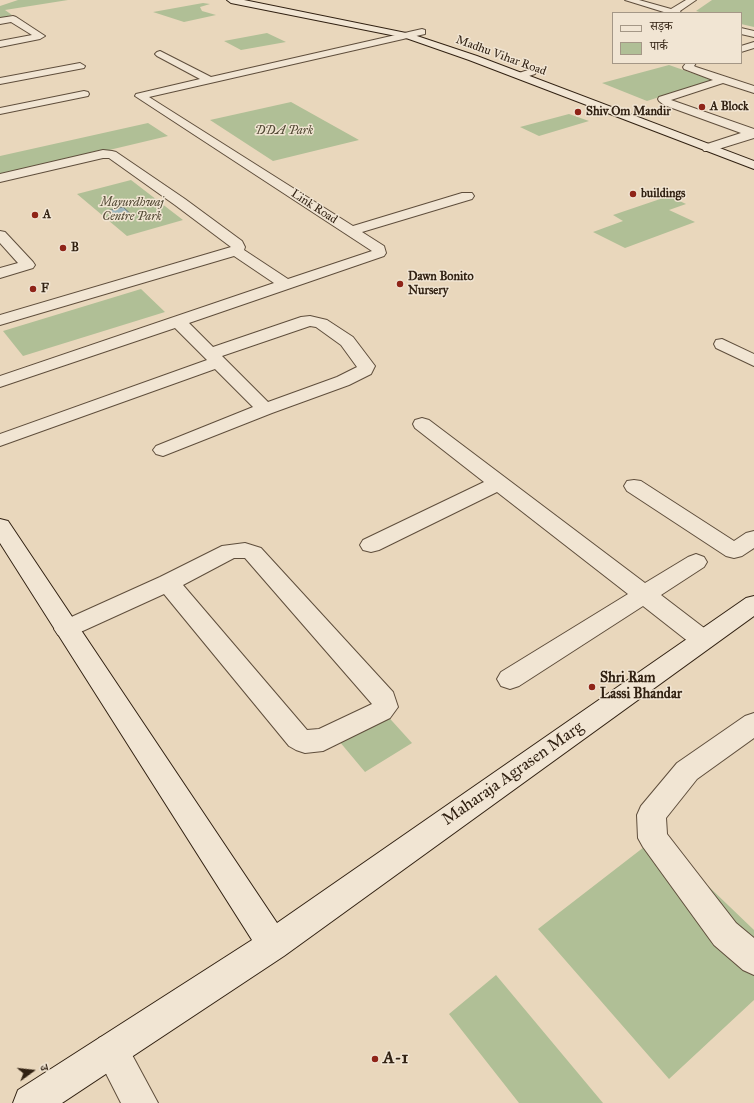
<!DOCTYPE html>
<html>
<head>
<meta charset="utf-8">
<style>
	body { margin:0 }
	#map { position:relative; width:754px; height:1103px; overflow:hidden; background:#e9d7bc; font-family:"IM FELL Great Primer","Noto Serif Devanagari",serif }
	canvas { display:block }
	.legend { position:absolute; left:612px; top:12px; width:130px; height:52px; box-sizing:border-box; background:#f1e5d3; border:1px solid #a49786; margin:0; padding:5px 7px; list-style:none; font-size:12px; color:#312112 }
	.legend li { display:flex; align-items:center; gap:8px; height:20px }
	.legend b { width:20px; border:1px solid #a49786 }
	.north { position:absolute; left:12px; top:1051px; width:40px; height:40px; -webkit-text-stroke:3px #f1e5d3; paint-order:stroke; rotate:75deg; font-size:11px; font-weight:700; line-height:16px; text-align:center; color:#312112 }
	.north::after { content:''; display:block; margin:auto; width:14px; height:18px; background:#312112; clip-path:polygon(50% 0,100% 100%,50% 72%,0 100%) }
</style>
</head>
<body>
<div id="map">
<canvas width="754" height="1103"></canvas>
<ul class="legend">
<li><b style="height:5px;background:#f1e5d3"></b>सड़क</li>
<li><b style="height:11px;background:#b0bf96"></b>पार्क</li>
</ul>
<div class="north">उ</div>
</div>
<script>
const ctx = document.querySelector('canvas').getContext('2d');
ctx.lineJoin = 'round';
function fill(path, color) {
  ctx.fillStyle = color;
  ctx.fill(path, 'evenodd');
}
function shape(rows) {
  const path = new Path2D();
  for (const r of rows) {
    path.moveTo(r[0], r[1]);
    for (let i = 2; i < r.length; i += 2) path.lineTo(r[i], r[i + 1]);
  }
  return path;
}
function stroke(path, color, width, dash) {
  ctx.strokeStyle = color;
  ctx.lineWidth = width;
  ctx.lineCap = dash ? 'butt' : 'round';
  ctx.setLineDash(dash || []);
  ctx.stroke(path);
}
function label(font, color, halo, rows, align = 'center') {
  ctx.font = font + ' "IM FELL Great Primer",serif';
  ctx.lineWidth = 3;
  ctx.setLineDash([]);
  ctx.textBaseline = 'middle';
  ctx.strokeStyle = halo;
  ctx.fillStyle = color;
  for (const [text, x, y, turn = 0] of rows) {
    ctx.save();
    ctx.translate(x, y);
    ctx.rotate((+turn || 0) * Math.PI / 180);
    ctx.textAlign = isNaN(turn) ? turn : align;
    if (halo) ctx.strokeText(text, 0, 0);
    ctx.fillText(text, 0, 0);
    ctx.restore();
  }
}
fill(shape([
	[18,0,68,0,5,10,12,15,0,18,0,6],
	[712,0,754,0,754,27,741,24,741,13,703,13,696,11],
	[203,3,210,4,200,7,202,11,216,15,184,22,153,12],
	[267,33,286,42,241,50,224,41],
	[669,65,712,80,647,101,602,83],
	[291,102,359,140,273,161,210,120],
	[569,114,589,121,539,136,520,127],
	[148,123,168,136,0,176,0,156],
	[131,180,183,220,127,236,77,194],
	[669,196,686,204,669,210,695,222,625,248,593,232,623,221,613,215],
	[141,289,165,312,23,356,3,331],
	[383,711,412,743,365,772,339,741],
	[657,837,754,930,754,1000,669,1079,538,929],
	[496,975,603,1103,519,1103,449,1014]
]), '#b0bf96');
const water = shape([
	[123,207,133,216,116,220,107,211,123,207]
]);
fill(water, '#9db6bd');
stroke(water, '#727a79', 1);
const street = shape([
	[625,0,639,0,671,9,686,0,696,0,680,11,681,13,667,13,625,0],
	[13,16,16,17,45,36,40,39,0,47,0,41,32,35,11,22,0,24,0,18,13,16],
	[741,28,754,31,754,37,741,34,741,28],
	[422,29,425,30,425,34,149,97,353,226,462,193,472,193,474,196,472,199,362,232,384,246,386,253,384,256,189,323,213,347,301,317,310,316,327,320,353,337,375,366,371,374,349,385,272,413,163,456,156,454,153,450,156,446,253,407,215,369,0,446,0,434,207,360,175,328,0,387,0,376,274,283,234,256,0,325,0,315,231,247,175,205,109,158,103,158,0,182,0,174,103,150,112,151,116,152,185,199,242,241,245,247,244,250,288,279,372,251,135,96,136,94,200,79,157,56,155,54,157,52,160,51,211,77,422,29],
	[310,326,316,327,341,345,357,367,337,377,268,402,222,356,310,326],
	[754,42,754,48,741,52,741,46,754,42],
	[80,63,85,66,84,68,0,84,0,78,80,63],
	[686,63,696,63,694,66,696,67,754,86,754,93,723,83,671,100,754,129,754,138,712,151,704,151,702,148,704,145,741,133,664,105,659,101,658,99,659,97,713,80,684,69,683,67,686,63],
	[531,69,535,70,536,72,535,74,520,79,515,76,516,74,531,69],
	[84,91,88,92,89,94,88,96,0,114,0,108,84,91],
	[0,231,5,232,33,262,35,265,33,268,0,278,0,268,18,263,0,243,0,231],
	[722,339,754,354,754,366,716,348,714,344,716,340,722,339],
	[422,418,429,420,645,583,688,557,696,554,704,557,707,562,704,567,661,595,712,634,715,640,712,646,703,649,694,646,643,606,519,686,510,689,501,686,497,679,501,672,628,594,497,492,379,550,371,552,363,550,360,545,363,540,484,482,415,428,413,424,415,420,422,418],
	[634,480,641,481,734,541,746,533,754,531,754,548,742,556,734,558,726,556,627,491,624,486,627,481,634,480],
	[245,543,261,548,393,692,398,707,390,718,323,751,305,753,296,750,289,746,164,594,74,635,66,638,58,635,54,629,58,623,160,577,222,546,245,543],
	[234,558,245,558,372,704,319,729,307,730,183,585,234,558],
	[754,713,754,738,697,779,666,818,667,834,736,923,754,938,754,975,743,970,714,945,643,847,638,838,637,815,641,806,677,763,745,716,754,713],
	[111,1033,123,1038,158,1103,121,1103,94,1050,99,1038,111,1033]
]);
const secondary = shape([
	[227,0,244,0,411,34,477,56,754,161,754,169,469,60,406,38,231,3,227,0],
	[0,519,8,521,277,923,746,598,754,596,754,616,284,956,62,1103,13,1103,18,1090,252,940,0,543,0,519]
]);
stroke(street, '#5f4e3c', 2);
stroke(secondary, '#312112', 2);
fill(street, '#f1e5d3');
fill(secondary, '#f1e5d3');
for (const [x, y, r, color] of [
	[702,107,4,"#8f2418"],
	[578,112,4,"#8f2418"],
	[633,194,4,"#8f2418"],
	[35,215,4,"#8f2418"],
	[63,248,4,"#8f2418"],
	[400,284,4,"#8f2418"],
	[33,289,4,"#8f2418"],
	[592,687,4,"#8f2418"],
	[375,1059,4,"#8f2418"]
]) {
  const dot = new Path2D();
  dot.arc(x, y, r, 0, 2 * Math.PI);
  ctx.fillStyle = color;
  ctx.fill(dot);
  stroke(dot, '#f1e5d3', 1.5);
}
label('12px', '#312112', '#f1e5d3', [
	["Madhu Vihar Road",501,56,20],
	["Link Road",314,207,33]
]);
label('bold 12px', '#312112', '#f1e5d3', [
	["A Block",710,107],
	["Shiv Om Mandir",586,112],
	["buildings",641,194],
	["A",43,215],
	["B",71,248],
	["Dawn Bonito",408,277],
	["Nursery",408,291],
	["F",41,289]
], 'left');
label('italic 12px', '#514833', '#f1e5d3', [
	["DDA Park",284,131],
	["Mayurdhwaj",132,203],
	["Centre Park",132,217]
]);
label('bold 14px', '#312112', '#f1e5d3', [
	["Shri Ram",600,679],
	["Lassi Bhandar",600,695]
], 'left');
label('17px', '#312112', '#f1e5d3', [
	["Maharaja Agrasen Marg",513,774,-35]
]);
label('bold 17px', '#312112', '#f1e5d3', [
	["A-1",383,1059]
], 'left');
</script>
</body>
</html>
